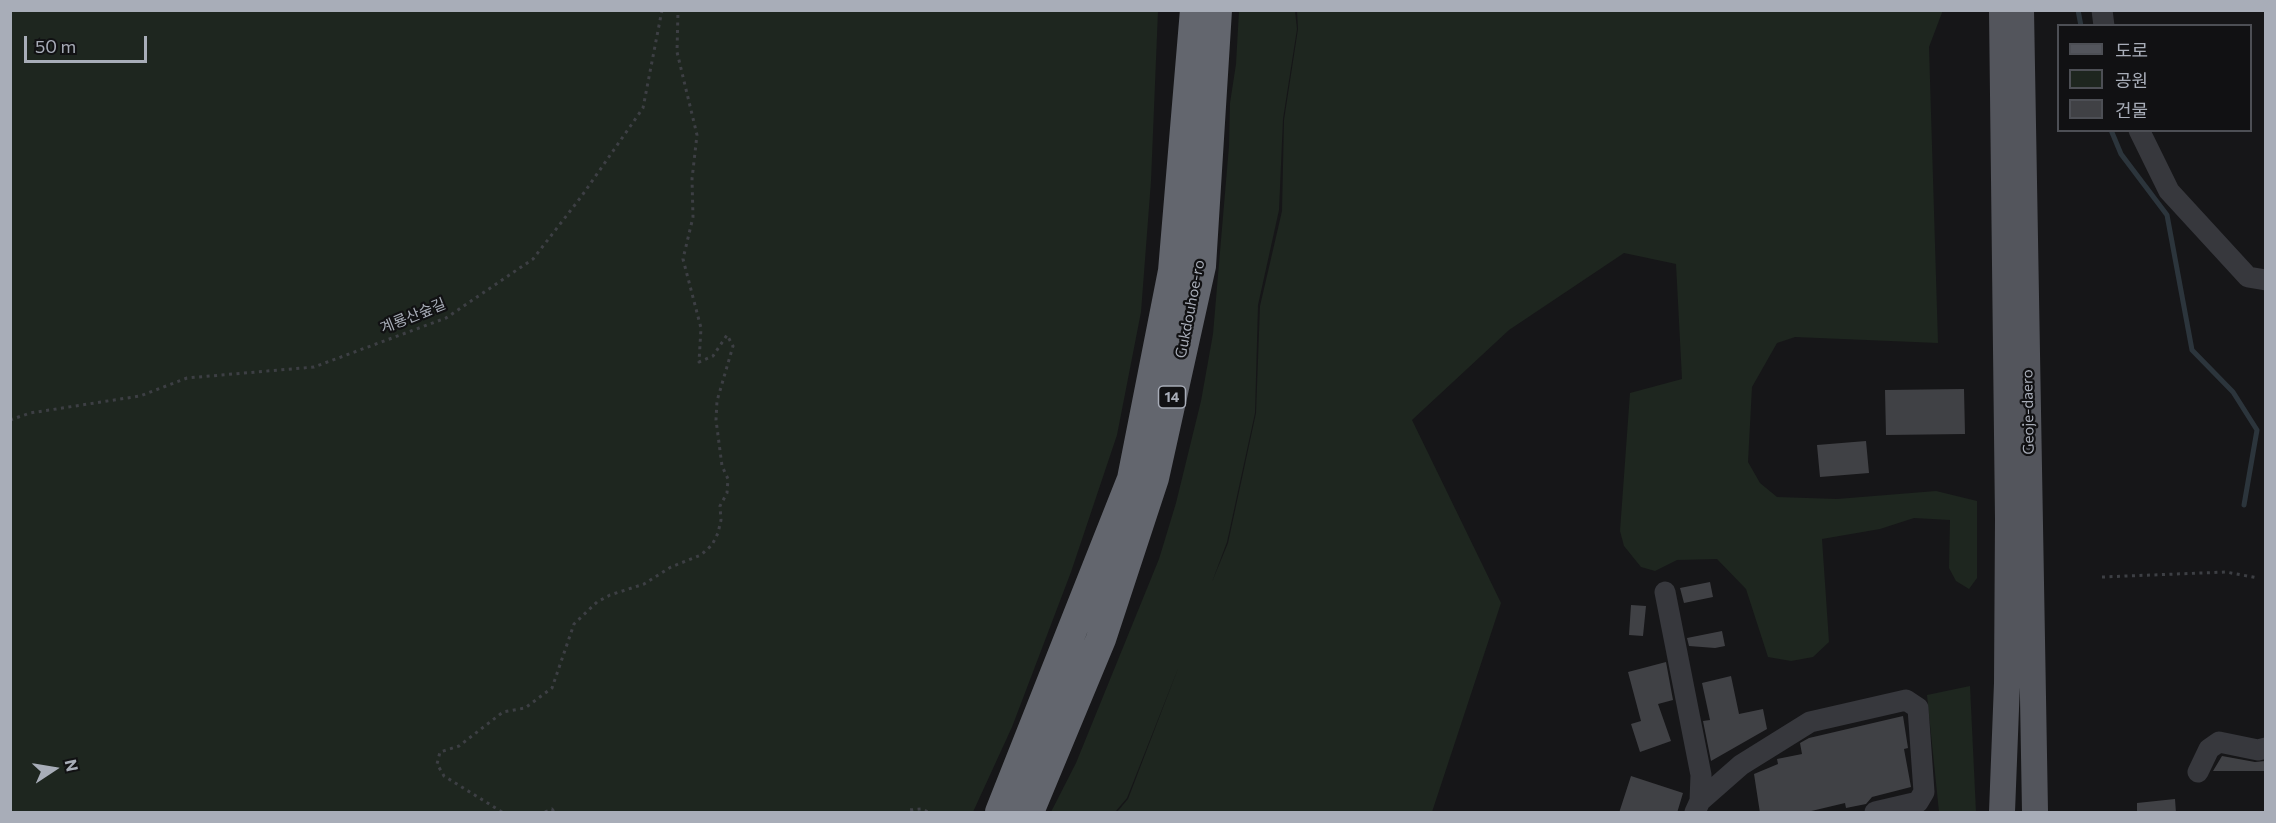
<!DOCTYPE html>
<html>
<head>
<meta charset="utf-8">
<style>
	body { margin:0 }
	#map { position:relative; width:2276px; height:823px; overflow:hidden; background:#161618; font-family:Commissioner,"Noto Sans KR",sans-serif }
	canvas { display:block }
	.frame { position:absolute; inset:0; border:12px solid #a8adb8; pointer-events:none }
	.legend { position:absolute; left:2057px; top:24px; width:195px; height:108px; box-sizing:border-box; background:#111113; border:2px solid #4d4f55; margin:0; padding:8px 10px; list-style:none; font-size:18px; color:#a8adb8 }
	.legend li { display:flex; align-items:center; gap:12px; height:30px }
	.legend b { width:30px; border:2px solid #4d4f55 }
	.north { position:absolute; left:24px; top:739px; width:60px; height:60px; -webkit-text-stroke:4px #111113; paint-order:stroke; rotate:78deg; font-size:16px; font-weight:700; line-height:24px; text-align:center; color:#a8adb8 }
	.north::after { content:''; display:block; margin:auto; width:21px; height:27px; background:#a8adb8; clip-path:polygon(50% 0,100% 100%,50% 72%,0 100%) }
	.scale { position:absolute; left:24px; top:36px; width:123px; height:27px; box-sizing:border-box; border:3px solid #a8adb8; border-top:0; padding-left:8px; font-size:18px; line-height:21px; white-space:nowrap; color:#a8adb8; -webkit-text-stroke:4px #111113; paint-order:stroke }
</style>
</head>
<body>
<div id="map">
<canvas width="2276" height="823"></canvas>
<div class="frame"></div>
<ul class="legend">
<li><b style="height:8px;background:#53555c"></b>도로</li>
<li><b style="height:16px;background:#1e261f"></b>공원</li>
<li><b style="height:16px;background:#404145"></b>건물</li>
</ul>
<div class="north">N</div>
<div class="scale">50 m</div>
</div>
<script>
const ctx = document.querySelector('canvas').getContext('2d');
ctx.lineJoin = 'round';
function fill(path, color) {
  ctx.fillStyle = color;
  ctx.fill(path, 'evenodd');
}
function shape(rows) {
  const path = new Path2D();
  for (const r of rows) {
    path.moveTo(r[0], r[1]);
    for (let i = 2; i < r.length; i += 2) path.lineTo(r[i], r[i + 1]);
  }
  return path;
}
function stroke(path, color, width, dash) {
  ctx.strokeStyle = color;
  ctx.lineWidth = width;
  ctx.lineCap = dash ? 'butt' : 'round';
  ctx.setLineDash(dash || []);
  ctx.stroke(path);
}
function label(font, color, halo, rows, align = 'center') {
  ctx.font = font + ' Commissioner,"Noto Sans KR",sans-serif';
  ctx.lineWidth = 4.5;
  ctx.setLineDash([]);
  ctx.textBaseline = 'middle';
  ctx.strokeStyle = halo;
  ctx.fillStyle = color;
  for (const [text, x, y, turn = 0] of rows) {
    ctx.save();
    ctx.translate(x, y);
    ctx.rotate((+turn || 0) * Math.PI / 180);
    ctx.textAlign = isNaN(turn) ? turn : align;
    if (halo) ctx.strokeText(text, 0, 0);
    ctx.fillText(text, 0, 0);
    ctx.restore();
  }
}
fill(shape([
	[10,11,1158,11,1151,181,1141,312,1117,435,1071,572,1012,727,973,812,11,812],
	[1239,11,1295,11,1297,29,1283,119,1279,210,1258,305,1255,413,1227,542,1212,582,1228,543,1256,413,1260,306,1282,211,1284,120,1298,29,1297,11,1943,10,1929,47,1938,343,1795,337,1777,343,1752,387,1748,462,1760,483,1777,497,1837,499,1936,491,1977,501,1977,578,1969,589,1956,581,1949,568,1950,520,1914,518,1880,529,1822,539,1829,642,1813,657,1791,661,1768,657,1746,589,1717,559,1677,560,1655,571,1641,567,1624,546,1620,531,1630,393,1682,379,1676,264,1624,253,1509,330,1412,420,1501,603,1432,812,1117,812,1128,799,1179,666,1127,798,1115,812,1051,812,1076,763,1159,559,1176,503,1201,401,1213,334,1229,146,1230,103,1236,64],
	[1970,686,1976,812,1939,812,1927,695]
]), '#1e261f');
stroke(shape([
	[2078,10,2081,26],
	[2111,130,2121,154,2167,215,2192,350,2233,392,2257,430,2244,505]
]), '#2c353c', 5);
fill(shape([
	[1964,389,1965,434,1886,435,1885,390],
	[1866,441,1869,473,1820,477,1817,445],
	[1710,582,1713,597,1684,603,1680,588],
	[1631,605,1646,606,1643,636,1629,635],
	[1722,631,1725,646,1715,648,1689,646,1687,638],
	[1666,662,1673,700,1658,704,1671,741,1640,752,1631,724,1641,721,1628,672],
	[1731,676,1739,714,1763,709,1767,729,1711,761,1703,721,1710,720,1702,683],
	[1903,716,1908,748,1904,749,1911,787,1872,797,1866,804,1846,808,1845,803,1803,813,1760,813,1754,774,1778,764,1777,759,1802,754,1800,743,1809,738],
	[2222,756,2255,762,2265,761,2265,771,2213,771],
	[1631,776,1683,793,1677,813,1619,813],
	[2175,799,2176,813,2137,813,2137,803]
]), '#404145');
stroke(shape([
	[10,420,30,413,140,396,187,378,314,367,446,318,533,259,581,197,643,108,662,10],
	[2102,577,2226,572,2258,578],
	[502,812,444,776,437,764,440,752,459,746,503,712,525,708,552,688,574,624,597,602,610,595,644,584,671,567,701,555,712,545,718,533,721,520,720,506,727,493,728,479,722,466,716,420,717,401,733,346,727,335,713,356,699,362,701,328,683,259,693,217,692,179,697,135,677,52,678,10],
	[545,812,552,809,554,812],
	[913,812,908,810,922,809,928,812]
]), '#3d3f44', 3, [3, 4.5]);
stroke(shape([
	[2102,10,2104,26],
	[2139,130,2169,191,2248,277,2266,280],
	[1665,592,1701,775,1700,801],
	[2198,772,2209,749,2219,742,2258,750,2266,748],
	[1695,812,1700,801,1741,765,1810,722,1906,700,1918,708,1924,792,1918,802,1875,812]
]), '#37383d', 21);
stroke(shape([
	[2021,10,2035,812],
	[2002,812,2007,683,2008,519,2002,10]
]), '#53555c', 26);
stroke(shape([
	[1000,812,1132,479,1173,271,1195,10],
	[1029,812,1101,639,1154,478,1201,266,1217,10]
]), '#63666e', 30);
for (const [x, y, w] of [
	[1172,397,27]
]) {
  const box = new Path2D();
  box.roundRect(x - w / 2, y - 11, w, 22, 4.5);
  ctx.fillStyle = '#111113';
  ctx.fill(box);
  stroke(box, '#a8adb8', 1.5);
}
label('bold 14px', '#a8adb8', null, [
	["14",1172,397]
]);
label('15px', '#a8adb8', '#111113', [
	["Gukdouhoe-ro",1190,309,-79],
	["계룡산숲길",413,316,-22],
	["Geoje-daero",2028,412,-91]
]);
</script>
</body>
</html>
